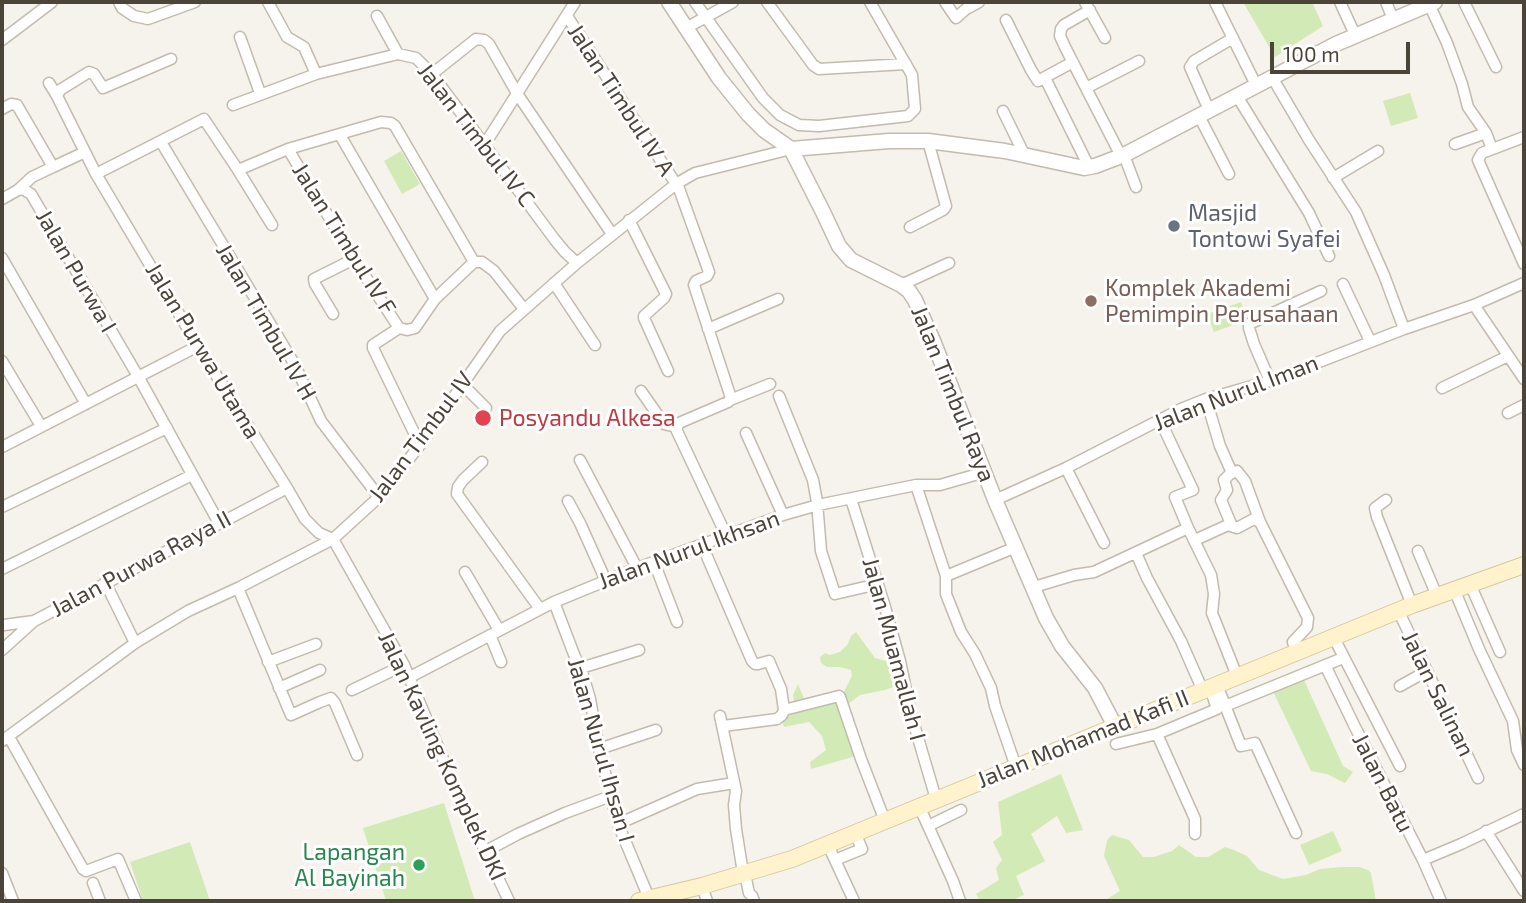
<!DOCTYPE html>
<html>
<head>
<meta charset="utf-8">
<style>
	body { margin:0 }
	#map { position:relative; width:1526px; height:903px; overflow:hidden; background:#f6f3ec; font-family:"Exo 2",sans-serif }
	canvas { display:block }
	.frame { position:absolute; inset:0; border:4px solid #4b4439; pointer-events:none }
	.scale { position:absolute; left:1270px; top:42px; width:140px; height:32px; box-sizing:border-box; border:4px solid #4b4439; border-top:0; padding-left:9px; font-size:21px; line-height:24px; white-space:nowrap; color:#4b4439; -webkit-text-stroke:5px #fff; paint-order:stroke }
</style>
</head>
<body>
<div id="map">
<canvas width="1526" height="903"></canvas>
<div class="frame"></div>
<div class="scale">100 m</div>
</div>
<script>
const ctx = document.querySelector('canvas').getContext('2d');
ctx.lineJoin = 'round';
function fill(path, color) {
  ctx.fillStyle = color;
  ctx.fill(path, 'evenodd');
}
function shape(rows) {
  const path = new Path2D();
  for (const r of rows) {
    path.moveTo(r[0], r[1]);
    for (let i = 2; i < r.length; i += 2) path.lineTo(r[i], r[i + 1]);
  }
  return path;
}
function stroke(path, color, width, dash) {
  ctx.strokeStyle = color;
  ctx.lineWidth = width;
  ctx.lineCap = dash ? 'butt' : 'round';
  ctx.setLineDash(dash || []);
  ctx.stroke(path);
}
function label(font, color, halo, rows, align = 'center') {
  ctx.font = font + ' "Exo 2",sans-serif';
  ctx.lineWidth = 6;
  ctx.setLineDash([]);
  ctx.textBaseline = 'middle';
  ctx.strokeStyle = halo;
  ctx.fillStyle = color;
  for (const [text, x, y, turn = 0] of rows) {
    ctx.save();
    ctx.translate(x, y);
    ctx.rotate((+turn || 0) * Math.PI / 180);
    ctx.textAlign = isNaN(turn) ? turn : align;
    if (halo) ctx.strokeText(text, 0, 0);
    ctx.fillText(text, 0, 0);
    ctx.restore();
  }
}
fill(shape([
	[1243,2,1312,2,1323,26,1275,57],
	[1410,93,1418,118,1391,126,1383,101],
	[401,151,420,184,402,194,384,161],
	[1241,302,1247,320,1214,332,1207,314],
	[856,632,875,658,897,664,904,683,885,690,860,695,843,708,859,755,811,769,810,762,826,750,822,736,809,722,784,727,781,718,795,707,793,695,798,684,805,701,839,701,852,676,851,670,840,667,827,667,821,663,820,657,825,653,830,655,840,652,848,644,851,636],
	[1300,671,1343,766,1353,772,1345,783,1327,774,1311,771,1269,683],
	[1061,774,1083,830,1066,833,1057,816,1031,834,1045,861,1016,876,1024,895,1010,901,980,901,976,894,999,880,996,868,1002,860,993,842,1002,835,998,802],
	[444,803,475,901,386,901,363,828],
	[1333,831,1342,851,1309,865,1300,845],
	[1112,835,1129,840,1143,857,1154,857,1172,851,1179,845,1196,857,1208,857,1225,847,1234,850,1247,856,1259,870,1283,879,1306,875,1320,869,1341,867,1360,867,1368,870,1371,873,1376,901,1104,901,1120,891,1104,856,1107,840],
	[190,842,210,901,143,901,130,862]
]), '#d2eab5');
const minor = shape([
	[119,2,122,8,134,16,148,19,195,2],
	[268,2,287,37,304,47,316,74],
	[695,2,763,98,780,115,799,125,819,126,908,116,915,109,912,75,870,2],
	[767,2,813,65,819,69,906,64],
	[945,2,956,18,966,9,979,2],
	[1085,2,1105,38],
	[1215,2,1256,85],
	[1340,2,1356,37],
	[1386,2,1393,19],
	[1464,2,1496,67],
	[1429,4,1447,43,1462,84,1468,107,1486,133],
	[377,16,398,54],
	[567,16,676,184],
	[1006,20,1031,70,1038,81,1073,62],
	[686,28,733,2],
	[240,37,260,93],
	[2,40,52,2],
	[171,59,103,88,94,74,89,72,60,90,57,96,96,174,198,346,287,488,305,519,319,533,333,539,404,665,453,783,509,901],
	[432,74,476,39,484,40,489,44,518,95,612,234],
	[1272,77,1309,140,1356,212,1384,275,1404,329],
	[1045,78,1089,167],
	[49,83,57,96],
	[1086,88,1065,47,1060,36,1061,29,1064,25,1090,10],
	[1237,96,1309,213,1329,256],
	[233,105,316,74,398,54,416,58,432,74,555,240,565,252,577,263],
	[2,109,11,104,17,105,53,167,85,152],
	[1209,110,1190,67,1194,61,1233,38],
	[1003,111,1024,154],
	[1199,116,1229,174],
	[340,135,435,299],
	[1524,137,1482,153,1478,160,1524,264],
	[161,142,295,365,321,421,379,497],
	[485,144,575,2],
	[1455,144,1486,133,1492,149],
	[288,149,354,259,399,328],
	[1124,155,1136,187],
	[1121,156,1086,88,1139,61],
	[238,170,288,149,381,122,391,123,395,126,474,262,482,262,494,271,524,309],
	[96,174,204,119,238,170,272,225],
	[1333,178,1378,151],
	[677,183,709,272,707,276,696,281,694,285,731,398,728,402,679,423,676,429,726,535],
	[18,190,23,189,31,194,139,378,219,523],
	[2,199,18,190,32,177,53,167],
	[629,220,666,294,664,298,644,316,644,318,668,371],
	[910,227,943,210,946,206,928,141],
	[2,258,86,404],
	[554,283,595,345],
	[1343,284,1370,341],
	[901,285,949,263],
	[1474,305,1524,283],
	[333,314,315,284,314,279,354,259],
	[708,329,778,299],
	[2,361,41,426],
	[1270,381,1254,344,1249,328,1249,324,1321,291],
	[462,384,486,408],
	[1442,388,1508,356],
	[641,391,662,421,664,424,676,427],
	[779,396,813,480,817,502,821,551,835,594,878,584],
	[1206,399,1220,446,1232,473],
	[730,400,770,384],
	[1508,413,1524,405],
	[1160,420,1193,490,1175,497,1188,528,1211,575,1214,594,1212,613,1237,676],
	[746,433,783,515],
	[420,445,373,348,373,345,399,328,407,330,415,328,435,299,474,262],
	[2,447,198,346],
	[580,460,637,568],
	[482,462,463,480,458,487,457,494,540,609],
	[1066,468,1104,543],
	[916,485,946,576,946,594,961,632,975,654,991,688,995,706,1016,767],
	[851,499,885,607,900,661,911,714,936,799],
	[995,500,1066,468,1181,409,1206,399,1270,381,1404,329,1474,305,1524,379],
	[1386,500,1375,508,1377,517,1412,605],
	[568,501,580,523,606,581],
	[2,507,167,428],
	[1231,524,1221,500,1227,490,1224,480,1230,474,1237,471,1245,481,1260,522],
	[1195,540,1228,525,1237,528,1254,519,1260,522,1308,618,1307,627,1293,642,1297,653],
	[702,545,752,661,755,664,758,664,769,661,781,689,784,710,782,715,777,719,723,726],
	[1418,551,1437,596],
	[1136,553,1147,578,1181,641,1203,691],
	[654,562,677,622],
	[2,569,192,475],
	[465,572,499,630],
	[946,576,1016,547],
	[105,582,135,643],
	[1470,584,1500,652],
	[1034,587,1074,575,1094,572,1188,528],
	[238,588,291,715,320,702,331,698,335,703,357,755],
	[1454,589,1479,649,1513,721,1517,750,1524,765],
	[554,602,575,657,581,668,590,699,599,749,618,824,649,898],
	[1398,610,1478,778],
	[4,625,34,621],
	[490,635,501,662],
	[1334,638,1400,766],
	[2,650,34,621,287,488],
	[268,662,316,644],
	[1325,665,1355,727,1423,860,1441,901],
	[581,668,639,650],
	[410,677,554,602,637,568,783,515,818,505,916,485,940,485,985,472],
	[1217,685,1241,746,1255,743,1296,833],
	[1400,686,1427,671],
	[279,688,320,670],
	[352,690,404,665],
	[1225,706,1343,658],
	[784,710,839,696,840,697,861,759,885,821],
	[720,716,736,791,734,805,736,829,743,873],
	[9,737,83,869,86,871,118,859,136,901],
	[2,741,135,643,188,611,238,588,333,539,379,497,420,445,500,331,577,263,676,184,695,173,791,149],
	[1116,744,1157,734],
	[599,749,656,730],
	[919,806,953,881,960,901],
	[618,824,697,789,734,783],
	[928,826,961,810],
	[1486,831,1524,891],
	[1195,834,1195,819,1157,734,1217,709,1210,688],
	[828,845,854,901],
	[486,851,518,834,565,813,611,796],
	[835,860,862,849,855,833],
	[1423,860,1461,844,1524,814],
	[2,873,13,901],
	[746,873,746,879,749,893,752,896,754,901],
	[93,883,100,901],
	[702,886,707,901]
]);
const tertiary = shape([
	[669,2,719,78,748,114,764,130,791,149,823,212,839,246,851,260,901,285,909,291,915,300,934,343,995,500,1046,618,1062,646,1095,688,1116,728],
	[791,149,889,141,928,141,1005,151,1084,168,1095,166,1124,155,1336,44,1435,2]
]);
const secondary = shape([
	[639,901,702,886,792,859,1412,605,1524,565]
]);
stroke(minor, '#c2bbae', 13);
stroke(tertiary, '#c2bbae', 17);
stroke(secondary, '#d6c79b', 18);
stroke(minor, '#fff', 10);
stroke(tertiary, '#fff', 14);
stroke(secondary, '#fff3cd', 16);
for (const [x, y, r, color] of [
	[1174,226,7,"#6b7280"],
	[1091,301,7,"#8d6e63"],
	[483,418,9,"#e0444e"],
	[419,865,7,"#2e9e5b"]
]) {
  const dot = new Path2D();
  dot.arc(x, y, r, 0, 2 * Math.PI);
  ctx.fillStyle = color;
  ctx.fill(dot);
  stroke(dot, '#fff', 2.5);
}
label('23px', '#4b4439', '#fff', [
	["Jalan Timbul IV A",621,100,57],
	["Jalan Timbul IV C",476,135,52],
	["Jalan Timbul IV F",344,239,58],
	["Jalan Purwa I",76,271,60],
	["Jalan Timbul IV H",266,322,60],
	["Jalan Purwa Utama",203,351,59],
	["Jalan Nurul Iman",1236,393,-21],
	["Jalan Timbul Raya",953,394,68],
	["Jalan Timbul IV",421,437,-53],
	["Jalan Nurul Ikhsan",689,550,-20],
	["Jalan Purwa Raya II",141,564,-28],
	["Jalan Muamallah I",894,649,75],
	["Jalan Salinan",1438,694,64],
	["Jalan Mohamad Kafi II",1083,739,-22],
	["Jalan Nurul Ihsan I",601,750,74],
	["Jalan Kavling Komplek DKI",442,756,65],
	["Jalan Batu",1383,783,63]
]);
label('23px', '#5b616d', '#fff', [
	["Masjid",1188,213],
	["Tontowi Syafei",1188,239]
], 'left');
label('23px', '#785e54', '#fff', [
	["Komplek Akademi",1105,288],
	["Pemimpin Perusahaan",1105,314]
], 'left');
label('23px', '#be3a42', '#fff', [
	["Posyandu Alkesa",499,418]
], 'left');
label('23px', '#27864d', '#fff', [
	["Lapangan",405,852],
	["Al Bayinah",405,878]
], 'right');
</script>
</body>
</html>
